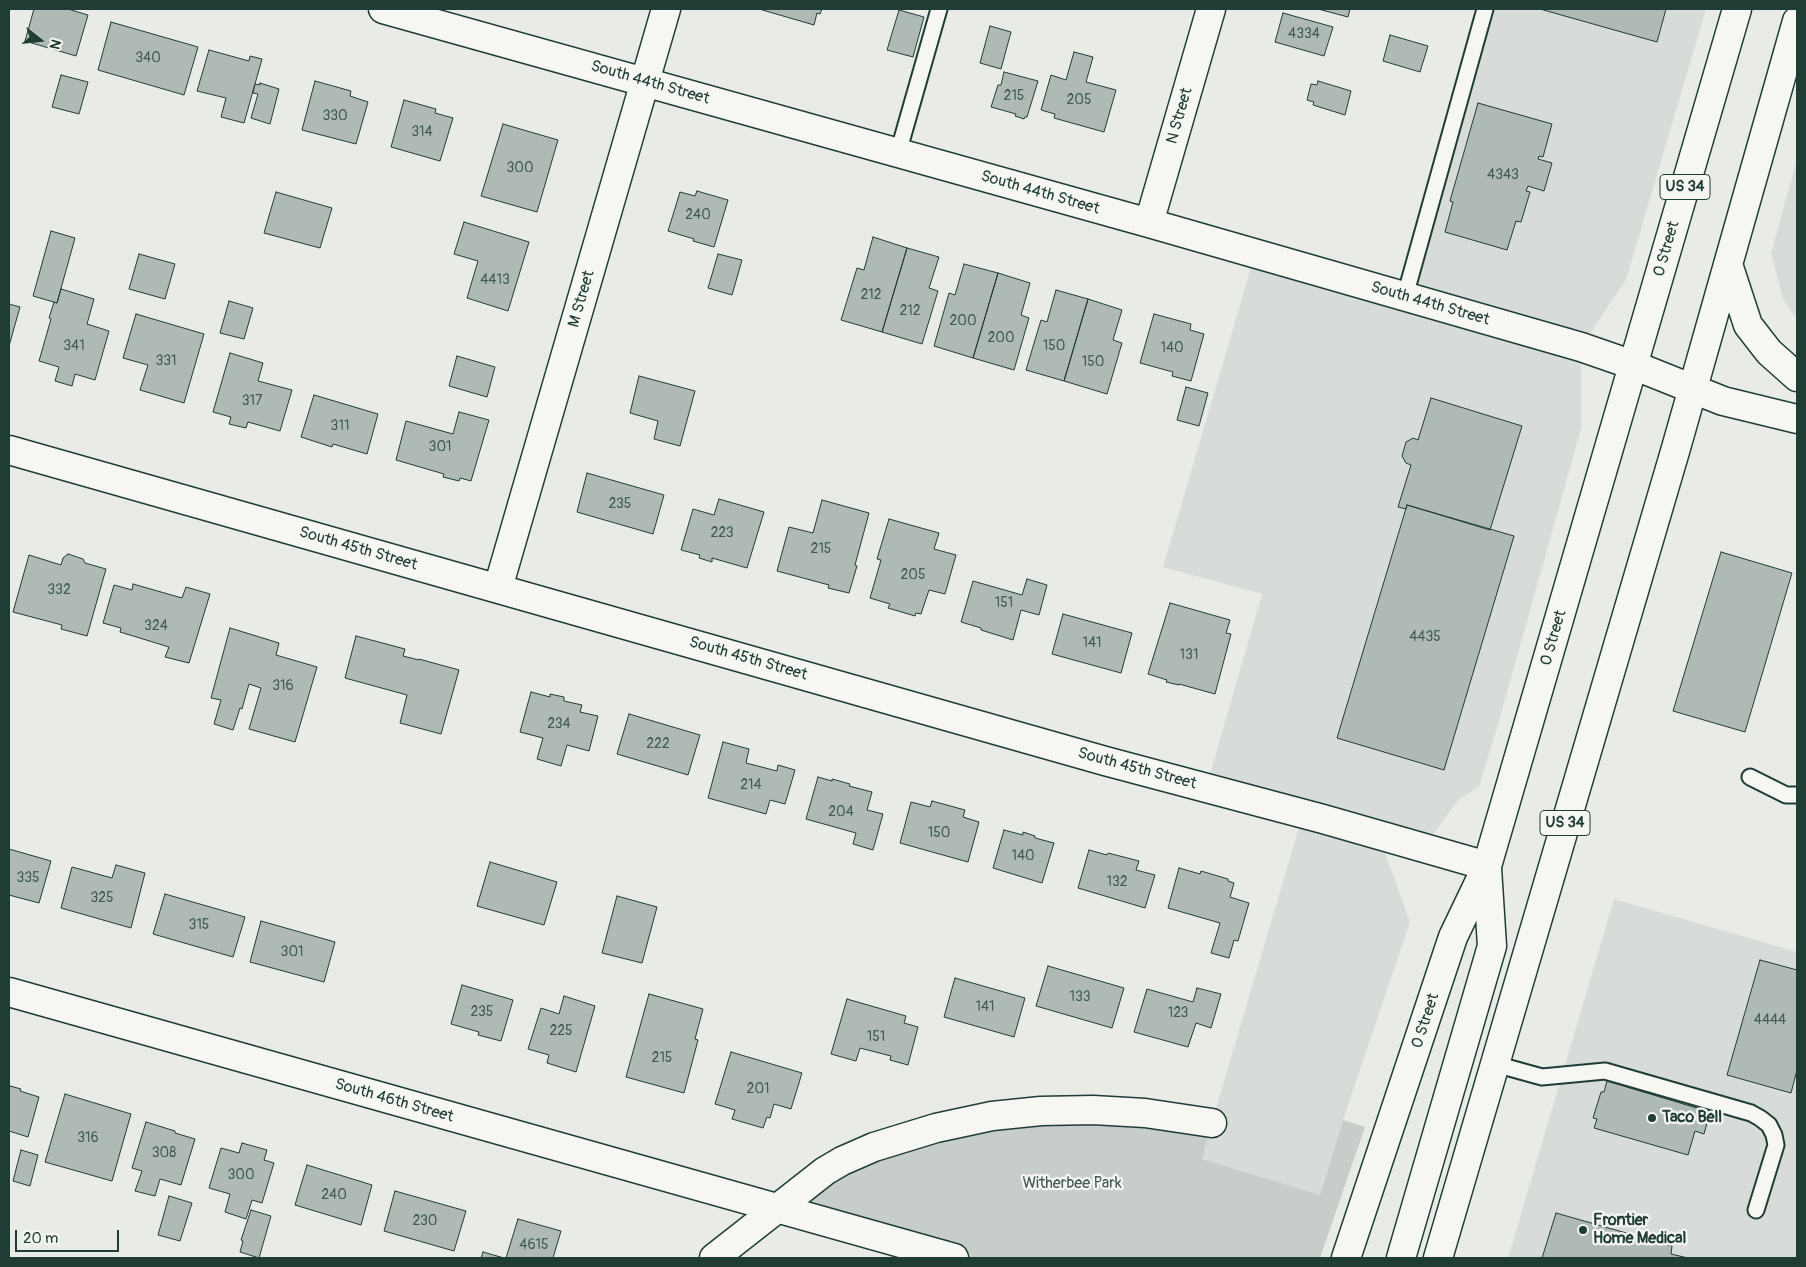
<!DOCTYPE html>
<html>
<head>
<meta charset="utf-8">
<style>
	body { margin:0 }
	#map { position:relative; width:1806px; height:1267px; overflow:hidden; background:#e9ebe7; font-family:Pangolin,sans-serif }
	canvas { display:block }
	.frame { position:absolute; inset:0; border:10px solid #1f3d34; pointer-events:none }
	.north { position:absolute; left:15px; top:15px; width:50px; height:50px; -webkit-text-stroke:4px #f6f6f2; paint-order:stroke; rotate:106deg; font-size:14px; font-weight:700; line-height:20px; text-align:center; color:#1f3d34 }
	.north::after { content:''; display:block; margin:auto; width:18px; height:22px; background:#1f3d34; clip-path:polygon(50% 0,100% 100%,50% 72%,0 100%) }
	.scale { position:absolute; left:15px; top:1230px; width:104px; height:22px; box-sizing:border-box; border:2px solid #1f3d34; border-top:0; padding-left:6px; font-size:15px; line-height:18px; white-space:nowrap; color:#1f3d34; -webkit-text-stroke:4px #f6f6f2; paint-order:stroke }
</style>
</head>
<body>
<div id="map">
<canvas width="1806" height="1267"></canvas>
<div class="frame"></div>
<div class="north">N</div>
<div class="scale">20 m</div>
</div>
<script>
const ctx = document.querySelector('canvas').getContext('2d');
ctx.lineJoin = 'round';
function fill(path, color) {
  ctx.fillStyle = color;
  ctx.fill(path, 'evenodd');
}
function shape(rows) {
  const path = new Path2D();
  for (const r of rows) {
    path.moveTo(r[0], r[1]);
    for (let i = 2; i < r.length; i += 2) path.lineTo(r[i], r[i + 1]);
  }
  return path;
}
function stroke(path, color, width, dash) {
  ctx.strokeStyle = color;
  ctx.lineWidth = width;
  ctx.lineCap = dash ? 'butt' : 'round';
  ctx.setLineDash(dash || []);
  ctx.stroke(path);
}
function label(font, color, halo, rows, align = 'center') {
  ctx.font = font + ' Pangolin,sans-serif';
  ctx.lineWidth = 4.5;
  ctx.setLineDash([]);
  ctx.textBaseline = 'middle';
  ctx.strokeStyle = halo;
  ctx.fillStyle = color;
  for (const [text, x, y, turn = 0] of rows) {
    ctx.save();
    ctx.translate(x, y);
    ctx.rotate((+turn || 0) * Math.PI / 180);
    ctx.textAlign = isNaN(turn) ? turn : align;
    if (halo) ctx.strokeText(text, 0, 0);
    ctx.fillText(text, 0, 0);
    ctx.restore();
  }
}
fill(shape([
	[1485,9,1706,9,1626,280,1581,347,1581,429,1499,721,1479,787,1459,799,1423,848,1379,836,1410,922,1343,1120,1320,1195,1201,1159,1303,814,1206,788,1262,594,1163,567,1255,254,1405,296],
	[1797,159,1797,318,1792,313,1783,299,1771,253],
	[1614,899,1797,952,1797,1258,1508,1258]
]), '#d8dcd8');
fill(shape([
	[992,1116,1212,1123,1202,1159,1320,1195,1343,1120,1365,1127,1320,1258,954,1258,779,1208,825,1171]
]), '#c7cec9');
const building = shape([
	[34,9,68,9,88,15,76,56,25,41,34,9],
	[759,9,822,9,820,14,817,13,814,25,759,9],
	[1318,9,1350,9,1348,17,1318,9],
	[1540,9,1666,9,1657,42,1540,9],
	[899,10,924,17,913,57,887,50,899,10],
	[1283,13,1333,27,1324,56,1275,42,1283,13],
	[111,22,198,47,184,95,98,70,111,22],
	[990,26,1011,32,1001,69,980,63,990,26],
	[1390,35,1428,46,1420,72,1383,61,1390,35],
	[209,50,249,61,250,56,262,59,244,123,221,117,226,98,197,91,209,50],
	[1074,52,1093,57,1086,82,1116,90,1104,132,1054,118,1055,114,1041,110,1051,75,1066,80,1074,52],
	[1004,72,1038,81,1027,117,1025,117,1024,119,1015,116,1016,114,991,107,998,85,1001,85,1004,72],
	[61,75,88,82,79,114,52,107,61,75],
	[315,81,351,91,350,96,368,102,356,144,302,130,315,81],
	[1318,81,1351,91,1345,115,1313,105,1314,102,1307,100,1311,84,1317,85,1318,81],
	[260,83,279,89,270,124,251,118,258,94,253,93,255,84,260,85,260,83],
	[404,100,436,109,435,113,453,118,440,161,391,147,404,100],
	[1478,103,1552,124,1543,157,1539,156,1538,159,1552,163,1544,191,1528,186,1526,191,1530,192,1521,222,1516,221,1507,250,1445,232,1453,202,1450,201,1478,103],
	[503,124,558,140,537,212,481,196,503,124],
	[697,191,728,200,714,247,693,241,694,239,668,231,680,192,695,196,697,191],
	[276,192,332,208,320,248,264,233,276,192],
	[464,222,529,242,508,311,467,298,478,261,454,254,464,222],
	[51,231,75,238,57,303,33,296,51,231],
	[873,237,907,248,882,332,841,320,857,268,864,270,873,237],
	[907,248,939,257,929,288,938,291,922,344,882,332,907,248],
	[139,254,175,264,165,299,129,289,139,254],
	[718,254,742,260,732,295,708,288,718,254],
	[964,264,998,273,973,358,934,346,949,293,955,295,964,264],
	[998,273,1030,283,1021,315,1029,318,1014,370,973,358,998,273],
	[61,289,94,299,87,324,109,331,95,380,75,374,72,386,55,381,59,367,39,361,51,319,49,318,54,302,57,303,61,289],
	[1056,290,1088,299,1064,381,1026,370,1041,320,1047,322,1056,290],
	[1088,299,1122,310,1113,340,1122,343,1107,394,1064,381,1088,299],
	[229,301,253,308,244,339,220,333,229,301],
	[9,304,20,307,9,346,9,304],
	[136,314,204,334,184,403,140,390,148,365,123,358,136,314],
	[1154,314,1191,324,1190,330,1204,334,1191,381,1172,376,1173,372,1140,363,1154,314],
	[230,353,263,363,258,381,292,390,280,431,248,422,246,428,229,424,231,417,213,412,230,353],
	[457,356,495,367,487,397,449,386,457,356],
	[639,376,695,391,680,446,654,439,658,421,630,413,639,376],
	[1186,387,1208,393,1199,426,1177,420,1186,387],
	[314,395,378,414,367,454,333,444,332,447,301,437,314,395],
	[1431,398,1522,426,1490,530,1407,505,1406,509,1398,507,1411,465,1406,463,1402,456,1406,442,1413,438,1418,440,1431,398],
	[459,412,489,420,471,481,460,478,459,481,443,477,444,474,396,460,406,421,453,434,459,412],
	[587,473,664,495,653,534,577,512,587,473],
	[719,499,764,512,747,568,712,558,712,562,699,558,700,555,681,550,693,509,714,515,719,499],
	[822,500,869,513,855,565,857,566,849,593,828,588,829,585,777,571,789,527,813,533,822,500],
	[1407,505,1514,536,1444,770,1337,738,1407,505],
	[889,519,939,533,934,549,956,555,945,594,929,590,921,614,916,613,915,616,888,608,890,604,870,598,881,560,877,559,889,519],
	[1721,552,1792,573,1745,732,1673,711,1721,552],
	[68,554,83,559,85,563,106,569,87,636,61,629,62,625,13,612,29,555,61,565,63,558,68,554],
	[1027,579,1047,585,1039,615,1021,610,1013,640,981,630,981,628,961,622,973,581,1022,595,1027,579],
	[133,584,182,598,186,587,210,594,189,663,165,657,169,647,120,632,121,628,103,623,114,585,132,590,133,584],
	[1170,603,1230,620,1226,633,1231,634,1215,694,1179,684,1179,685,1166,682,1167,680,1148,674,1170,603],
	[1063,614,1132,633,1121,673,1052,654,1063,614],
	[230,628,279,643,276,655,317,667,295,742,249,729,261,688,249,684,242,709,240,708,233,730,214,724,221,700,211,698,230,628],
	[356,636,405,649,403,656,419,660,419,659,459,670,441,734,400,723,407,695,345,678,356,636],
	[531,692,550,697,550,694,564,697,564,701,582,705,580,712,598,716,589,751,567,745,561,766,537,759,543,738,520,732,531,692],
	[629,714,700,735,688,775,617,754,629,714],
	[723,742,749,749,746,763,777,771,778,765,795,770,785,804,770,800,766,814,708,798,723,742],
	[818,777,832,781,832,779,850,784,849,786,872,792,867,810,883,814,873,850,853,844,856,833,806,819,818,777],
	[932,801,965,810,963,817,979,822,968,862,900,843,911,802,930,807,932,801],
	[1004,830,1023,835,1023,832,1035,836,1035,838,1054,843,1042,883,993,868,1004,830],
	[9,849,51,861,39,903,9,895,9,849],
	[1089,850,1107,855,1108,853,1139,861,1136,870,1155,875,1145,908,1078,888,1089,850],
	[490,862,557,882,544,925,477,906,490,862],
	[116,865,145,873,131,928,61,908,72,867,112,878,116,865],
	[1179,868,1200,874,1201,871,1228,879,1228,881,1234,883,1230,897,1249,903,1238,941,1234,940,1229,958,1211,953,1220,923,1168,908,1179,868],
	[165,894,245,917,233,957,153,934,165,894],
	[617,896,657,907,642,963,602,953,617,896],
	[261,921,335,942,324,982,250,962,261,921],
	[1760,960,1797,970,1797,1070,1791,1093,1727,1075,1760,960],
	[1048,966,1124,988,1112,1028,1036,1006,1048,966],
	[955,978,1025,998,1014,1037,944,1017,955,978],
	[462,985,513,1000,501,1041,478,1035,479,1032,451,1024,462,985],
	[1197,988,1221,994,1211,1028,1196,1023,1188,1047,1134,1032,1147,989,1193,1002,1197,988],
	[649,994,703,1009,695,1039,698,1040,684,1093,626,1077,649,994],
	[564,996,595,1006,576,1072,547,1063,549,1055,528,1049,541,1008,559,1014,564,996],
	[847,999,906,1016,904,1023,918,1027,908,1065,890,1060,891,1056,860,1048,856,1061,831,1054,847,999],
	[731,1052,802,1073,791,1109,774,1104,770,1118,767,1117,763,1128,732,1119,735,1110,715,1104,731,1052],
	[1607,1081,1710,1112,1704,1134,1695,1131,1688,1155,1594,1128,1597,1119,1593,1118,1601,1092,1604,1092,1607,1081],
	[10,1086,21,1089,20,1091,39,1097,28,1137,9,1131,9,1088,10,1086],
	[65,1094,131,1114,112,1181,45,1162,65,1094],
	[146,1122,175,1131,175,1133,195,1139,181,1185,160,1179,155,1196,135,1191,142,1171,132,1168,146,1122],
	[242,1143,267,1150,264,1160,274,1163,262,1203,252,1200,246,1219,225,1212,230,1194,209,1188,221,1148,239,1153,242,1143],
	[21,1150,38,1155,30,1186,13,1181,21,1150],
	[307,1165,372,1185,361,1225,295,1205,307,1165],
	[395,1191,466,1211,454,1251,384,1231,395,1191],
	[169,1196,192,1203,180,1241,158,1235,169,1196],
	[251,1210,271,1216,259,1258,240,1252,243,1241,241,1240,251,1210],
	[1556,1213,1672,1246,1671,1254,1688,1258,1542,1258,1556,1213],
	[518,1219,561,1231,553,1258,506,1258,518,1219],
	[483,1252,504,1258,481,1258,483,1252]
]);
fill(building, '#b0bab5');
stroke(building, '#1f3d34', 1);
const service = shape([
	[898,153,939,9],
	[1405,296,1485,9],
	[1750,777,1786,795,1797,795],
	[1495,1064,1542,1077,1605,1071,1751,1113,1760,1118,1769,1125,1774,1135,1776,1145,1756,1210]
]);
const minor = shape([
	[383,9,1149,223,1581,347,1633,365],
	[1149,223,1211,9],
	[9,450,1105,761,1323,819,1487,866],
	[498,588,666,9],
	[9,992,954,1258],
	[714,1258,825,1171,842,1161,874,1147,936,1128,992,1116,1041,1111,1093,1110,1145,1113,1212,1123]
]);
const secondary = shape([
	[1633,365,1723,401,1797,419]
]);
const primary = shape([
	[1728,264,1748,325,1769,352,1797,377],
	[1346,1258,1453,937,1487,866,1737,9],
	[1401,1258,1492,946,1487,868],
	[1438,1258,1676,448,1797,21]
]);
stroke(service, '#1f3d34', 19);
stroke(minor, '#1f3d34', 31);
stroke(secondary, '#1f3d34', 31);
stroke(primary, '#1f3d34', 31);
stroke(service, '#f6f6f2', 15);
stroke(minor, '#f6f6f2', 28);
stroke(secondary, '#f6f6f2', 28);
stroke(primary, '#f6f6f2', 28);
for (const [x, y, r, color] of [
	[1652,1118,5,"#1f3d34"],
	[1583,1230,5,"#1f3d34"]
]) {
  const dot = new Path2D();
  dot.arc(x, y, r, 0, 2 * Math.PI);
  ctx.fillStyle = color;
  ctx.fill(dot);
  stroke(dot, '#f6f6f2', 2);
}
label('14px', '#435c54', null, [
	["4334",1304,34],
	["340",148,58],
	["215",1014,96],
	["205",1079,100],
	["330",335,116],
	["314",422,132],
	["300",520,168],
	["4343",1503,175],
	["240",698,215],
	["4413",495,280],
	["212",871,295],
	["212",910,311],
	["200",963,321],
	["200",1001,338],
	["341",74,346],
	["150",1054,346],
	["140",1172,348],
	["331",166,361],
	["150",1093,362],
	["317",252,401],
	["311",340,426],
	["301",440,447],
	["235",620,504],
	["223",722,533],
	["215",821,549],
	["205",913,575],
	["332",59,590],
	["151",1004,603],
	["324",156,626],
	["4435",1425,637],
	["141",1092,643],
	["131",1189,655],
	["316",283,686],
	["234",559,724],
	["222",658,744],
	["214",751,785],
	["204",841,812],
	["150",939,833],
	["140",1023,856],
	["335",28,878],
	["132",1117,882],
	["325",102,898],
	["315",199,925],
	["301",292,952],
	["133",1080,997],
	["141",985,1007],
	["235",482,1012],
	["123",1178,1013],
	["4444",1770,1020],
	["225",561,1031],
	["151",876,1037],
	["215",662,1058],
	["201",758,1089],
	["316",88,1138],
	["308",164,1153],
	["300",241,1175],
	["240",334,1195],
	["230",425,1221],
	["4615",534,1245]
]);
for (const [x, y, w] of [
	[1685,187,50],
	[1565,823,50]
]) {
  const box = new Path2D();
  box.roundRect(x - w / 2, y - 12.5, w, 25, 4);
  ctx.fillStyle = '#f6f6f2';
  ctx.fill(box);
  stroke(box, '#1f3d34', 1);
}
label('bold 15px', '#1f3d34', null, [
	["US 34",1685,187],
	["US 34",1565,823]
]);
label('16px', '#1f3d34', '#f6f6f2', [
	["South 44th Street",650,83,16],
	["N Street",1180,116,-74],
	["South 44th Street",1040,193,16],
	["O Street",1667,249,-74],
	["M Street",582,299,-74],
	["South 44th Street",1430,304,16],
	["South 45th Street",358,549,16],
	["O Street",1554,638,-74],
	["South 45th Street",748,659,16],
	["South 45th Street",1137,769,15],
	["O Street",1426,1021,-72],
	["South 46th Street",394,1101,16]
]);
label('bold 16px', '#1f3d34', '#f6f6f2', [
	["Taco Bell",1662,1118],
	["Frontier",1593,1221],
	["Home Medical",1593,1239]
], 'left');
label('16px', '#415a52', '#f6f6f2', [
	["Witherbee Park",1072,1184]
]);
</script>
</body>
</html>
